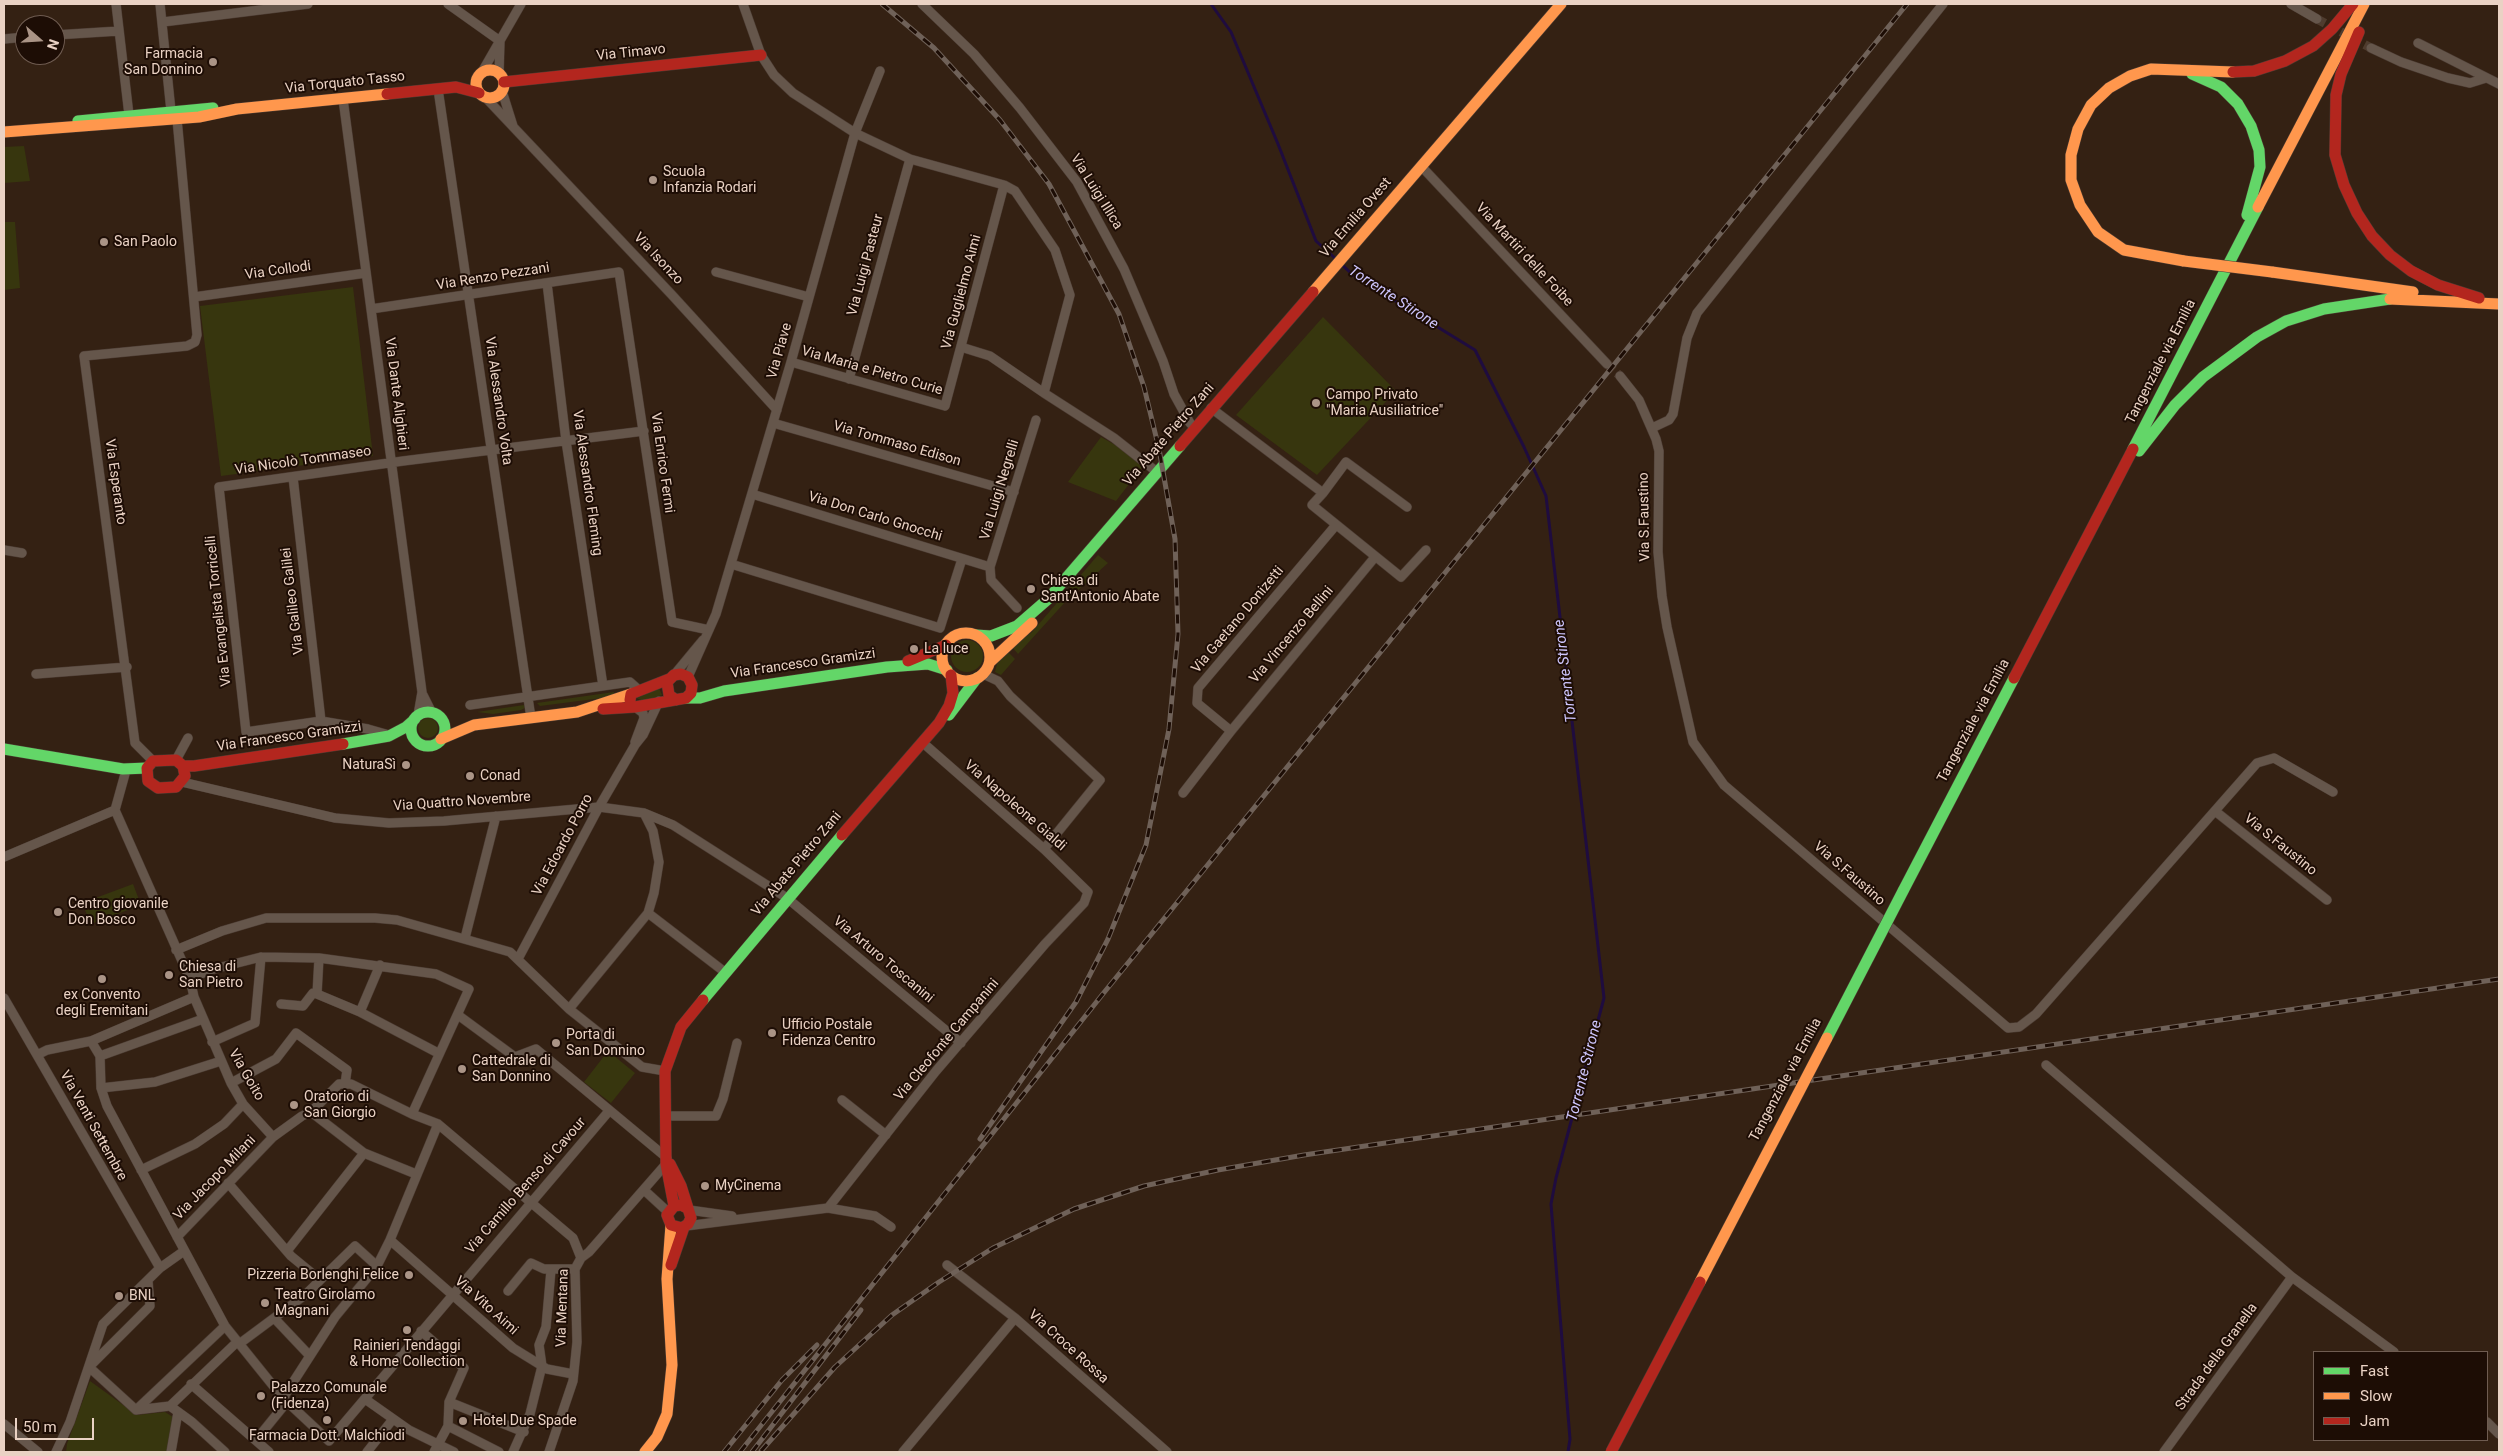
<!DOCTYPE html>
<html>
<head>
<meta charset="utf-8">
<style>
	body { margin:0 }
	#map { position:relative; width:2503px; height:1456px; overflow:hidden; background:#342113; font-family:Roboto,sans-serif }
	canvas { display:block }
	.frame { position:absolute; inset:0; border:5px solid #ead2c4; pointer-events:none }
	.legend { position:absolute; left:2313px; top:1351px; width:175px; height:90px; box-sizing:border-box; background:#1d0d05; border:1px solid #6f5c51; margin:0; padding:6px 9px; list-style:none; font-size:15px; color:#ead2c4 }
	.legend li { display:flex; align-items:center; gap:10px; height:25px }
	.legend b { width:25px; border:1px solid #6f5c51 }
	.north { position:absolute; left:15px; top:15px; width:50px; height:50px; box-sizing:border-box; background:#1d0d05; border:1px solid #6f5c51; border-radius:50%; rotate:109deg; font-size:14px; font-weight:700; line-height:20px; text-align:center; color:#ead2c4 }
	.north::after { content:''; display:block; margin:auto; width:18px; height:22px; background:#aa9486; clip-path:polygon(50% 0,100% 100%,50% 72%,0 100%) }
	.scale { position:absolute; left:15px; top:1418px; width:79px; height:22px; box-sizing:border-box; border:2px solid #ead2c4; border-top:0; padding-left:6px; font-size:15px; line-height:18px; white-space:nowrap; color:#ead2c4; -webkit-text-stroke:4px #1d0d05; paint-order:stroke }
</style>
</head>
<body>
<div id="map">
<canvas width="2503" height="1456"></canvas>
<div class="frame"></div>
<ul class="legend">
<li><b style="height:6px;background:#63d668"></b>Fast</li>
<li><b style="height:6px;background:#ff974d"></b>Slow</li>
<li><b style="height:6px;background:#b3261e"></b>Jam</li>
</ul>
<div class="north">N</div>
<div class="scale">50 m</div>
</div>
<script>
const ctx = document.querySelector('canvas').getContext('2d');
ctx.lineJoin = 'round';
function fill(path, color) {
  ctx.fillStyle = color;
  ctx.fill(path, 'evenodd');
}
function shape(rows) {
  const path = new Path2D();
  for (const r of rows) {
    if (r.length === 3) {
      path.moveTo(r[0] + r[2], r[1]);
      path.arc(r[0], r[1], r[2], 0, 2 * Math.PI);
      continue;
    }
    path.moveTo(r[0], r[1]);
    for (let i = 2; i < r.length; i += 2) path.lineTo(r[i], r[i + 1]);
  }
  return path;
}
function stroke(path, color, width, dash) {
  ctx.strokeStyle = color;
  ctx.lineWidth = width;
  ctx.lineCap = dash ? 'butt' : 'round';
  ctx.setLineDash(dash || []);
  ctx.stroke(path);
}
function label(font, color, halo, rows, align = 'center') {
  ctx.font = font + ' Roboto,sans-serif';
  ctx.lineWidth = 4;
  ctx.setLineDash([]);
  ctx.textBaseline = 'middle';
  ctx.strokeStyle = halo;
  ctx.fillStyle = color;
  for (const [text, x, y, turn = 0] of rows) {
    ctx.save();
    ctx.translate(x, y);
    ctx.rotate((+turn || 0) * Math.PI / 180);
    ctx.textAlign = isNaN(turn) ? turn : align;
    if (halo) ctx.strokeText(text, 0, 0);
    ctx.fillText(text, 0, 0);
    ctx.restore();
  }
}
fill(shape([
	[24,146,30,181,4,183,4,147],
	[4,222,15,222,20,288,4,290],
	[353,287,373,456,221,476,200,306],
	[1323,317,1396,391,1317,475,1236,415],
	[1101,437,1124,450,1143,466,1116,501,1068,482],
	[1098,555,1108,563,1067,600,1018,654,1012,647,1032,632],
	[967,656,16],
	[1007,651,1015,659,1001,675,995,672,997,664],
	[659,688,662,695,644,701,638,699,637,698],
	[614,692,614,695,602,698,540,706,537,703],
	[524,705,525,708,521,710,493,714,477,712],
	[428,728,10],
	[133,884,141,905,91,924,82,903],
	[608,1051,635,1073,611,1103,584,1082],
	[90,1381,137,1415,165,1412,173,1417,170,1452,66,1452,67,1444]
]), '#37360e');
stroke(shape([
	[1211,4,1231,32,1278,144,1316,241,1336,259],
	[1340,263,1353,275,1475,350,1524,447,1546,496,1604,998,1556,1178,1551,1204,1570,1439,1568,1452]
]), '#1f0c3f', 3);
stroke(shape([
	[2317,19,2371,48],
	[1607,364,1620,376]
]), '#4f3c2e', 9, [9, 4.5]);
const street = shape([
	[116,4,129,115],
	[160,4,171,111],
	[448,4,500,41],
	[743,4,761,55,774,75,793,93,855,133,910,159,1004,185,1015,191,1055,250,1070,295,1044,393,1114,438,1157,472],
	[922,4,974,54,1020,108,1077,182,1124,269,1163,361,1174,394,1190,423,1195,428],
	[2291,4,2317,19],
	[163,22,308,4],
	[55,35,119,31],
	[4,39,25,37],
	[2418,43,2499,84],
	[2371,48,2401,62,2448,78,2470,83,2486,78],
	[482,72,521,4],
	[499,74,500,41],
	[438,89,531,718],
	[502,91,513,126],
	[485,97,672,295,777,410],
	[343,99,422,692,418,715],
	[1421,166,1607,364],
	[716,272,809,297],
	[547,283,566,441,603,686],
	[194,297,366,273],
	[371,309,619,272,672,622,709,630],
	[961,347,990,356,1044,393],
	[791,362,945,406,1004,185],
	[1620,376,1639,400,1656,439,1659,451,1658,552,1662,596,1667,627,1693,742,1724,785,2008,1028,2019,1027,2036,1014,2257,763,2274,758,2333,792],
	[849,379,910,159],
	[1211,408,1323,493,1312,505,1401,577,1426,550],
	[773,423,1014,492],
	[1652,428,1669,420,1673,414,1687,338,1697,313,1943,4],
	[293,477,321,721],
	[1323,493,1346,462,1407,507],
	[752,494,990,567],
	[4,550,22,553],
	[731,564,940,628,962,559],
	[1017,608,991,580,990,567,1036,420],
	[36,674,127,667],
	[983,674,998,681,1010,696,1100,780,1044,849],
	[674,675,703,640],
	[688,677,716,614,791,362,855,133,880,71],
	[423,695,432,713],
	[470,705,630,682,639,690],
	[635,707,643,713,644,718,635,742],
	[1231,731,1197,703,1198,688,1336,525],
	[389,735,368,729,321,721,246,732,219,487,403,461,644,431],
	[176,760,188,738],
	[153,761,135,743,84,356,187,346,195,342,197,335,177,119],
	[125,774,115,810,190,979,194,997,231,1083,243,1104,273,1137],
	[182,782,335,818,389,823,444,821,599,807,644,813,673,825,787,898,961,1043],
	[1183,793,1231,731,1375,557],
	[2215,811,2327,900],
	[4,857,115,810],
	[648,913,726,973],
	[465,938,496,816],
	[176,950,222,931,266,918,375,918,397,920,510,952,569,1009,642,1067,665,1071],
	[518,959,599,807,635,745,643,735,659,701],
	[190,979,210,970,261,957,319,958,436,974,469,989,412,1114],
	[317,994,360,1012,438,1053],
	[317,994,319,958],
	[4,998,160,1268],
	[281,1004,303,1006,313,993,317,994],
	[569,1009,648,913,654,893,659,862,653,831,644,813],
	[360,1012,380,965],
	[458,1015,515,1057,536,1049,667,1158],
	[91,1041,100,1056,101,1088,107,1106,225,1326,283,1398,329,1441,609,1111],
	[212,1042,255,1023,261,957],
	[37,1055,47,1050,91,1041,194,997],
	[100,1056,203,1019],
	[2046,1065,2292,1277,2394,1352],
	[231,1083,276,1059,296,1033,347,1070,345,1084],
	[101,1088,155,1082,221,1061],
	[842,1100,886,1135],
	[311,1112,364,1153,416,1174],
	[665,1116,716,1116,723,1099,737,1043],
	[141,1170,195,1144,224,1124,243,1104],
	[228,1183,291,1256,319,1279],
	[644,1190,668,1212],
	[828,1208,936,1071,1045,944,1084,903,1088,892,1044,849,922,742],
	[689,1210,732,1216],
	[686,1226,828,1208,875,1216,891,1227],
	[177,1237,273,1137,302,1116,311,1112,339,1084,351,1084,412,1114,438,1124,573,1238,581,1258],
	[390,1240,513,1348,547,1369,573,1374],
	[287,1251,364,1153],
	[947,1265,1015,1318],
	[508,1291,531,1263,544,1269,575,1269],
	[275,1319,309,1355],
	[421,1331,464,1368,449,1402,448,1426,434,1452],
	[239,1344,305,1295,355,1246,377,1266],
	[91,1365,150,1306,148,1281],
	[89,1367,136,1410],
	[191,1384,269,1452],
	[365,1399,409,1430,454,1452],
	[449,1402,524,1432],
	[170,1406,192,1422,225,1452],
	[136,1410,170,1406,237,1342],
	[136,1410,225,1326],
	[2487,1422,2499,1434],
	[4,1424,38,1452],
	[448,1426,499,1452],
	[256,1440,282,1408,283,1398,335,1317,377,1266,390,1240,438,1124],
	[56,1452,70,1422,103,1324,160,1268,184,1251],
	[171,1452,178,1412],
	[367,1452,393,1419],
	[513,1452,530,1414,542,1366,539,1345,546,1327,551,1270],
	[549,1452,573,1381,577,1342,575,1269,581,1258,589,1252,666,1164],
	[903,1452,1015,1318,1167,1452],
	[2164,1452,2292,1277]
]);
const fast = shape([
	[2192,74,2221,87,2238,104,2251,126,2259,150,2260,167,2247,215],
	[78,121,213,108],
	[2133,449,2258,207],
	[2139,451,2175,405,2203,377,2257,337,2286,321,2324,309,2390,299],
	[976,635,991,636,1017,626,1048,599,1180,446],
	[686,698,700,698,724,691,887,667,928,664,947,670],
	[428,729,17],
	[949,715,977,678],
	[343,744,389,736,406,727,415,719],
	[4,749,123,769,147,768],
	[1903,891,2014,678],
	[703,1000,842,835]
]);
const slow = shape([
	[490,84,14],
	[4,132,199,117,237,109,387,94],
	[2258,207,2364,4],
	[2184,261,2124,250,2098,232,2080,205,2071,180,2071,155,2078,129,2091,105,2109,88,2130,76,2151,69,2233,72],
	[2272,272,2413,292],
	[1313,292,1561,4],
	[2390,299,2499,304],
	[966,657,24],
	[990,662,1032,623],
	[441,739,474,725,577,712,631,694],
	[645,1452,657,1437,667,1414,672,1365,667,1279,671,1225]
]);
const jam = shape([
	[2359,32,2341,74,2336,95,2335,155,2344,185,2357,213,2372,236,2390,255,2411,271,2438,285,2479,298],
	[2233,72,2254,71,2285,61,2313,46,2332,29,2353,4],
	[504,82,761,55],
	[387,94,456,87,479,93],
	[1180,446,1313,292],
	[908,661,946,645],
	[2014,678,2133,449],
	[630,700,631,694,669,679],
	[603,709,635,707,686,698,691,693,692,685,688,677,681,674,674,675,667,682,669,695,676,700],
	[183,766,185,776,176,787,158,788,148,781,147,768,153,761,176,760,183,766,194,766,343,744],
	[842,835,939,723,949,706,953,693,951,675],
	[670,1164,681,1186,691,1218,688,1224,682,1228,671,1225,667,1215,674,1206,681,1205,687,1208],
	[674,1206,666,1164,665,1071,681,1027,703,1000],
	[671,1265,684,1227]
]);
stroke(street, '#4c3c33', 10);
stroke(fast, '#4c3c33', 12);
stroke(slow, '#4c3c33', 12);
stroke(jam, '#4c3c33', 12);
stroke(street, '#65564b', 9);
stroke(fast, '#63d668', 11);
stroke(slow, '#ff974d', 11);
stroke(jam, '#b3261e', 11);
const rail = shape([
	[882,4,934,48,1000,120,1049,184,1119,314,1144,387,1159,449,1175,539,1178,634,1169,729,1146,845,1108,939,1076,1002,980,1139],
	[761,1451,835,1367,892,1315,939,1282,993,1248,1074,1209,1144,1186,1218,1170,1304,1155,2499,979],
	[724,1452,782,1380,817,1345],
	[740,1452,1102,995,1907,4],
	[752,1452,861,1310]
]);
stroke(rail, '#6f6158', 5);
stroke(rail, '#1d0d05', 3, [9]);
const fastBridge = shape([
	[1827,1038,1903,891]
]);
const slowBridge = shape([
	[2184,261,2272,272],
	[1700,1282,1827,1038]
]);
const jamBridge = shape([
	[1611,1452,1700,1282]
]);
stroke(fastBridge, '#4c3c33', 12, []);
stroke(slowBridge, '#4c3c33', 12, []);
stroke(jamBridge, '#4c3c33', 12, []);
stroke(fastBridge, '#63d668', 11);
stroke(slowBridge, '#ff974d', 11);
stroke(jamBridge, '#b3261e', 11);
for (const [x, y, r, color] of [
	[213,62,5,"#aa9486"],
	[653,180,5,"#aa9486"],
	[104,242,5,"#aa9486"],
	[1316,403,5,"#aa9486"],
	[1031,589,5,"#aa9486"],
	[914,649,5,"#aa9486"],
	[406,765,5,"#aa9486"],
	[470,776,5,"#aa9486"],
	[58,912,5,"#aa9486"],
	[169,975,5,"#aa9486"],
	[102,979,5,"#aa9486"],
	[772,1033,5,"#aa9486"],
	[556,1043,5,"#aa9486"],
	[462,1069,5,"#aa9486"],
	[294,1105,5,"#aa9486"],
	[705,1186,5,"#aa9486"],
	[409,1275,5,"#aa9486"],
	[119,1296,5,"#aa9486"],
	[265,1303,5,"#aa9486"],
	[407,1330,5,"#aa9486"],
	[261,1396,5,"#aa9486"],
	[327,1420,5,"#aa9486"],
	[463,1421,5,"#aa9486"]
]) {
  const dot = new Path2D();
  dot.arc(x, y, r, 0, 2 * Math.PI);
  ctx.fillStyle = color;
  ctx.fill(dot);
  stroke(dot, '#1d0d05', 2);
}
label('14px', '#ead2c4', '#1d0d05', [
	["Via Timavo",631,53,-6],
	["Via Torquato Tasso",345,83,-6],
	["Via Luigi Illica",1096,192,58],
	["Via Emilia Ovest",1356,218,-49],
	["Via Martiri delle Foibe",1524,255,47],
	["Via Isonzo",658,259,47],
	["Via Luigi Pasteur",866,265,-75],
	["Via Collodi",278,271,-8],
	["Via Renzo Pezzani",493,277,-9],
	["Via Guglielmo Aimi",962,292,-75],
	["Via Piave",780,351,-74],
	["Tangenziale via Emilia",2161,362,-63],
	["Via Maria e Pietro Curie",872,371,16],
	["Via Dante Alighieri",396,394,83],
	["Via Alessandro Volta",498,401,82],
	["Via Abate Pietro Zani",1169,435,-49],
	["Via Tommaso Edison",897,444,16],
	["Via Nicolò Tommaseo",303,461,-8],
	["Via Enrico Fermi",662,463,82],
	["Via Esperanto",115,482,82],
	["Via Alessandro Fleming",587,483,82],
	["Via Luigi Negrelli",1000,490,-73],
	["Via Don Carlo Gnocchi",875,517,17],
	["Via S.Faustino",1645,517,-91],
	["Via Galileo Galilei",293,601,-97],
	["Via Evangelista Torricelli",219,611,-96],
	["Via Gaetano Donizetti",1238,620,-50],
	["Via Vincenzo Bellini",1292,635,-50],
	["Via Francesco Gramizzi",803,664,-8],
	["Tangenziale via Emilia",1974,721,-62],
	["Via Francesco Gramizzi",289,737,-8],
	["Via Quattro Novembre",462,802,-4],
	["Via Napoleone Gialdi",1015,806,41],
	["Via Edoardo Porro",563,845,-62],
	["Via S.Faustino",2280,845,39],
	["Via Abate Pietro Zani",797,864,-50],
	["Via S.Faustino",1849,874,41],
	["Via Arturo Toscanini",883,960,40],
	["Via Cleofonte Campanini",947,1040,-50],
	["Via Goito",246,1075,60],
	["Tangenziale via Emilia",1786,1080,-62],
	["Via Venti Settembre",93,1126,61],
	["Via Jacopo Milani",215,1178,-46],
	["Via Camillo Benso di Cavour",526,1186,-49],
	["Via Vito Aimi",486,1306,42],
	["Via Mentana",563,1308,-88],
	["Via Croce Rossa",1068,1347,42],
	["Strada della Granella",2217,1357,-54]
]);
label('14px', '#ead2c4', '#1d0d05', [
	["Farmacia",203,54,"right"],
	["San Donnino",203,70,"right"],
	["Scuola",663,172],
	["Infanzia Rodari",663,188],
	["San Paolo",114,242],
	["Campo Privato",1326,395],
	["\"Maria Ausiliatrice\"",1326,411],
	["Chiesa di",1041,581],
	["Sant'Antonio Abate",1041,597],
	["La luce",924,649],
	["NaturaSì",396,765,"right"],
	["Conad",480,776],
	["Centro giovanile",68,904],
	["Don Bosco",68,920],
	["Chiesa di",179,967],
	["San Pietro",179,983],
	["ex Convento",102,995,"center"],
	["degli Eremitani",102,1011,"center"],
	["Ufficio Postale",782,1025],
	["Fidenza Centro",782,1041],
	["Porta di",566,1035],
	["San Donnino",566,1051],
	["Cattedrale di",472,1061],
	["San Donnino",472,1077],
	["Oratorio di",304,1097],
	["San Giorgio",304,1113],
	["MyCinema",715,1186],
	["Pizzeria Borlenghi Felice",399,1275,"right"],
	["Teatro Girolamo",275,1295],
	["Magnani",275,1311],
	["BNL",129,1296],
	["Rainieri Tendaggi",407,1346,"center"],
	["& Home Collection",407,1362,"center"],
	["Palazzo Comunale",271,1388],
	["(Fidenza)",271,1404],
	["Hotel Due Spade",473,1421],
	["Farmacia Dott. Malchiodi",327,1436,"center"]
], 'left');
label('italic 15px', '#cec6fe', '#1d0d05', [
	["Torrente Stirone",1393,298,33],
	["Torrente Stirone",1566,671,-97],
	["Torrente Stirone",1585,1071,-76]
]);
</script>
</body>
</html>
